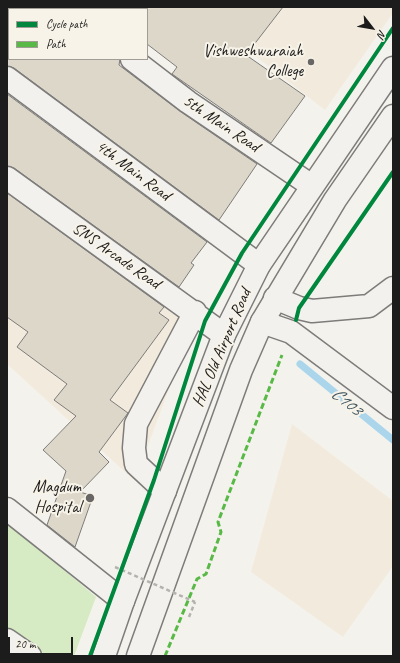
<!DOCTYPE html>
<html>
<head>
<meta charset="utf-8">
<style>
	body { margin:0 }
	#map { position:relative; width:400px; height:663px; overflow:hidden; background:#f4f2ec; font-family:Caveat,sans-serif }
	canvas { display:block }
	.frame { position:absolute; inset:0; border:8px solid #1c1c1c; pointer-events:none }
	.legend { position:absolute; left:8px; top:8px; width:140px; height:52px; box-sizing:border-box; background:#f7f3e8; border:1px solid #9f9d96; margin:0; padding:5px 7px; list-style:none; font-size:12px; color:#1c1c1c }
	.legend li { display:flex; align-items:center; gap:8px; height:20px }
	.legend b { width:20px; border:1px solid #9f9d96 }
	.north { position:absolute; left:352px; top:8px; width:40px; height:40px; -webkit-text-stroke:3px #f7f3e8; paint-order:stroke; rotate:121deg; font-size:11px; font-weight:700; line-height:16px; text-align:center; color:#1c1c1c }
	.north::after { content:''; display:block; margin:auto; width:14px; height:18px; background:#1c1c1c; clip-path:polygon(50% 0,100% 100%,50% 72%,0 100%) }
	.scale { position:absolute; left:8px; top:637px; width:65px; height:18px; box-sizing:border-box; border:2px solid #1c1c1c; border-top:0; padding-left:5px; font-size:12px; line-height:14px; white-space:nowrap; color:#1c1c1c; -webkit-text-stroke:3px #f7f3e8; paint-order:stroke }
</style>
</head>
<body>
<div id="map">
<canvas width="400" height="663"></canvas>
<div class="frame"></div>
<ul class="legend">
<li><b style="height:5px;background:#00873e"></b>Cycle path</li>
<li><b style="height:5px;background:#58b947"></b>Path</li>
</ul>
<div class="north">N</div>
<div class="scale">20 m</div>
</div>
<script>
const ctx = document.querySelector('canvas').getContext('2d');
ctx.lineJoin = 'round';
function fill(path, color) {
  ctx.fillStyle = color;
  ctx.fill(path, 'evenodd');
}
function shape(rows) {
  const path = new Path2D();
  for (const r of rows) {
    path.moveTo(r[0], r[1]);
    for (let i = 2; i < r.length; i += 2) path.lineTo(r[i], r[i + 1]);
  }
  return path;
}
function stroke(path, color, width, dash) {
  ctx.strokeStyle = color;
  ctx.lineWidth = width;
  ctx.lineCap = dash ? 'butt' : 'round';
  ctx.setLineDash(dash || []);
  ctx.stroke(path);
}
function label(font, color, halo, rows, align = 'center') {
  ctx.font = font + ' Caveat,sans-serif';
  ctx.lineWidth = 4;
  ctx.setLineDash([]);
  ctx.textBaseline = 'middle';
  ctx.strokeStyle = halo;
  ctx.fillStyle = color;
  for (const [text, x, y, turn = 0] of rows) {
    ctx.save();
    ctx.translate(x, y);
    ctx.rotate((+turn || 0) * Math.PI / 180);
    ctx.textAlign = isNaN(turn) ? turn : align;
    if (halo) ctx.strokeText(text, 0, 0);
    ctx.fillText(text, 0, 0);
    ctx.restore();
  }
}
fill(shape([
	[192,7,393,7,393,13,325,110],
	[7,192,192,326,135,481,7,364],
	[292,424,393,501,393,566,343,637,251,572]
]), '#f2ebdd');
fill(shape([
	[7,522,96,597,74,656,47,656,7,627]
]), '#d6ebc3');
stroke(shape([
	[300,364,393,440]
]), '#aad5eb', 7);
const building = shape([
	[147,7,283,7,246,55,305,96,271,143,172,74,177,67,147,44,147,7],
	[7,59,120,59,119,65,181,112,257,164,219,220,14,68,7,66,7,59],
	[7,94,207,242,191,263,194,265,179,287,14,168,7,166,7,94],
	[7,193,164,307,159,313,169,320,110,400,128,413,99,452,109,462,80,492,93,496,75,547,47,525,66,471,43,450,76,416,54,400,67,384,17,347,28,332,7,317,7,193]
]);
fill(building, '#ddd7ca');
stroke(building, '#7d7c7a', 1);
const minor = shape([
	[64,7,67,9],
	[132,59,188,102,312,186],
	[7,78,259,265],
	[7,178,224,335],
	[275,298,299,308,312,311,369,306,393,288],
	[262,322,291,332,393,408],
	[165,491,136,464,134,448,136,424,195,312],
	[7,509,123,601],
	[7,640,30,656]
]);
const major = shape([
	[104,656,123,601,224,335,259,265,393,68],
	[138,656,241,370,262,322,335,200,393,116]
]);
stroke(minor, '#7d7c7a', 25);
stroke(major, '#7d7c7a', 25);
stroke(shape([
	[189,617,195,602]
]), '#b4b3b0', 2.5, [4, 3]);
stroke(minor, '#f2f1ed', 22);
stroke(major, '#f2f1ed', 22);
stroke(shape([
	[115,567,195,602]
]), '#b4b3b0', 2.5, [4, 3]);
stroke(shape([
	[165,656,197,579,206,574,221,532,218,522,282,355]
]), '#58b947', 3, [6, 3]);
stroke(shape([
	[296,320,299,308,393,172],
	[90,656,154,480,205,321,242,253,393,28]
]), '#00873e', 4);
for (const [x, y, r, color] of [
	[311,62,4,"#686765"],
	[90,498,5,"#686765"]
]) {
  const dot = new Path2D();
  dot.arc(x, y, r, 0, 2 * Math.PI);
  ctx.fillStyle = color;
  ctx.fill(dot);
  stroke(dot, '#f7f3e8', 1.5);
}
label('17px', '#1c1c1c', '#f7f3e8', [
	["Vishweshwaraiah",303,52],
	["College",303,72],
	["Magdum",81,488],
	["Hospital",81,508]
], 'right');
label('17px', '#1c1c1c', '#f7f3e8', [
	["5th Main Road",221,124,34],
	["4th Main Road",133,171,37],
	["SNS Arcade Road",116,256,35],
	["HAL Old Airport Road",222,348,-67]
]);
label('italic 18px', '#425864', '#f7f3e8', [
	["C103",346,402,39]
]);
</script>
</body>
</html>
